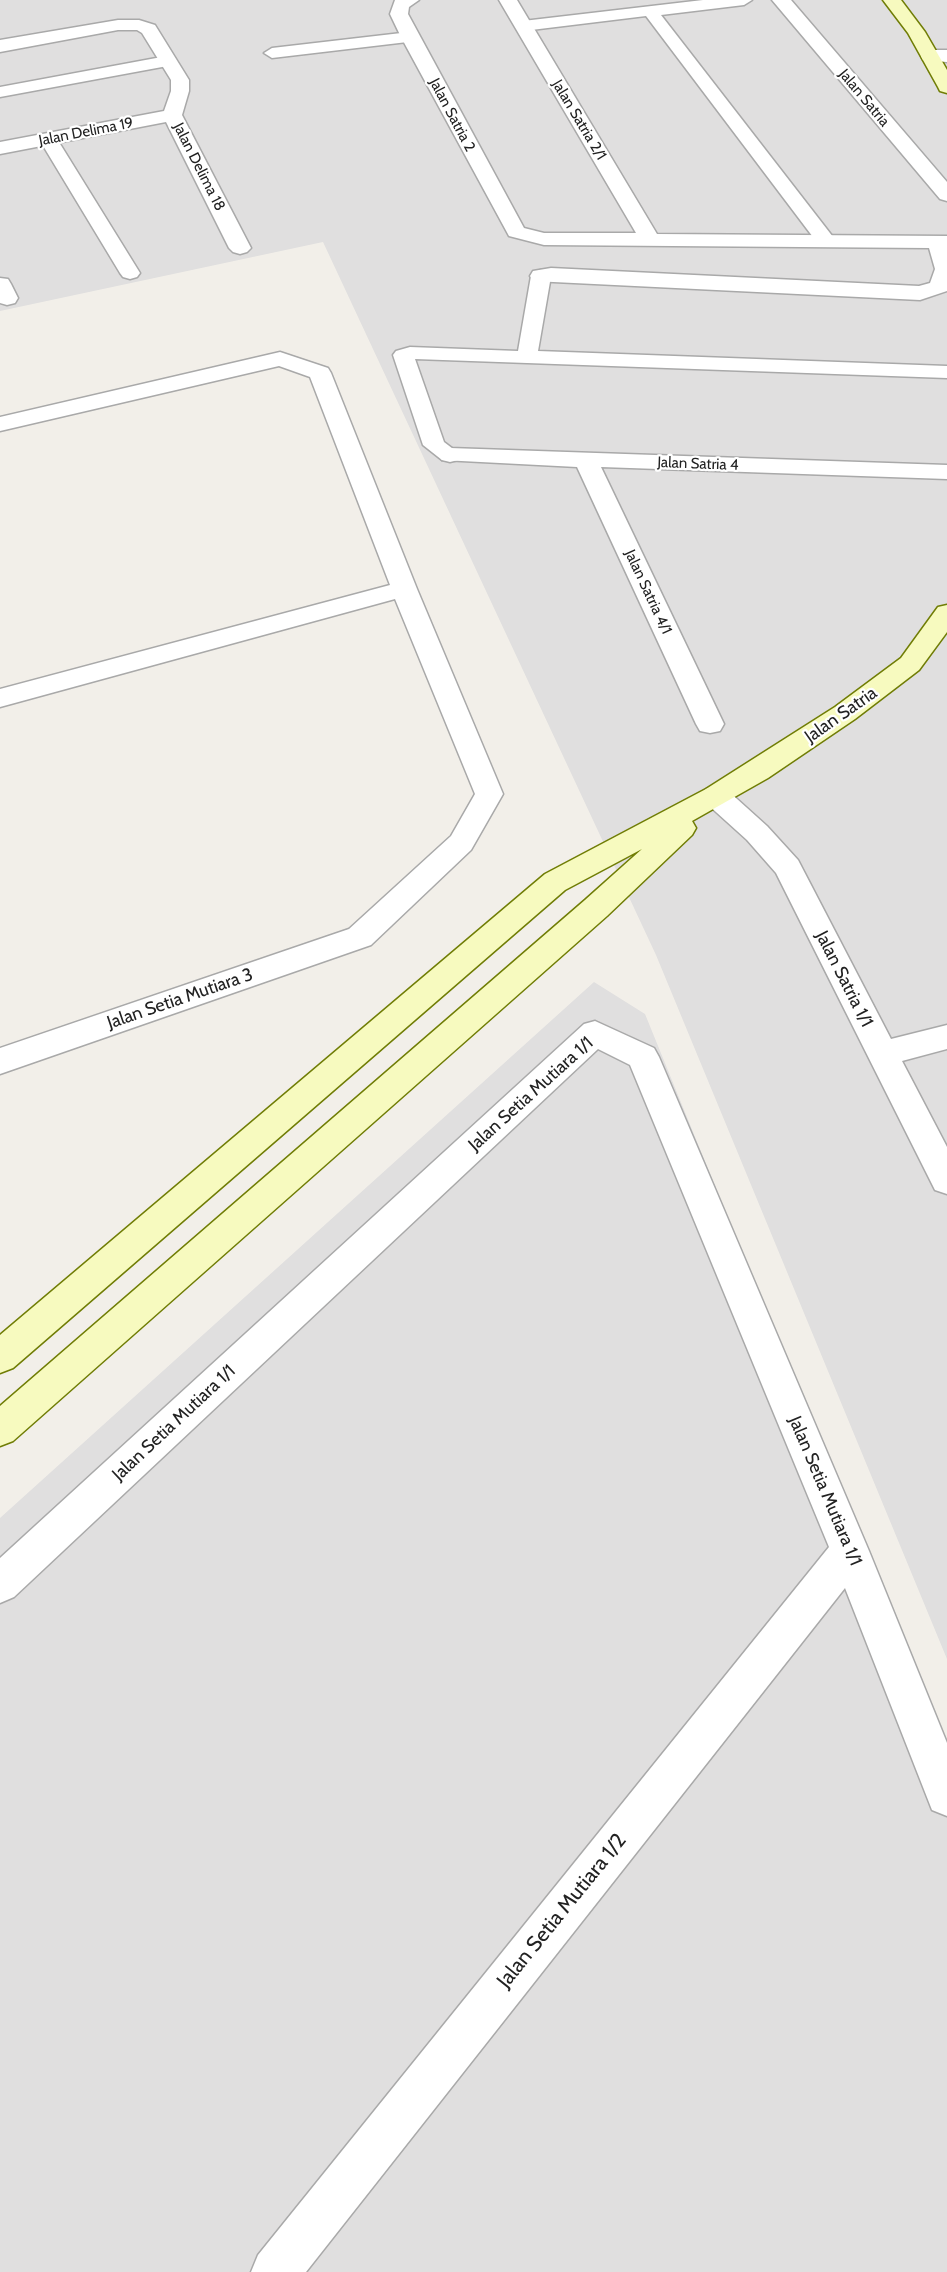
<!DOCTYPE html>
<html>
<head>
<meta charset="utf-8">
<style>
	body { margin:0 }
	canvas { display:block; background:#f2efe9 }
</style>
</head>
<body>
<canvas width="947" height="2272"></canvas>
<script>
const ctx = document.querySelector('canvas').getContext('2d');
ctx.lineJoin = 'round';
function fill(path, color) {
  ctx.fillStyle = color;
  ctx.fill(path, 'evenodd');
}
function shape(rows) {
  const path = new Path2D();
  for (const r of rows) {
    path.moveTo(r[0], r[1]);
    for (let i = 2; i < r.length; i += 2) path.lineTo(r[i], r[i + 1]);
  }
  return path;
}
function stroke(path, color, width, dash) {
  ctx.strokeStyle = color;
  ctx.lineWidth = width;
  ctx.lineCap = dash ? 'butt' : 'round';
  ctx.setLineDash(dash || []);
  ctx.stroke(path);
}
function label(font, color, halo, rows, align = 'center') {
  ctx.font = font + ' Cabin,sans-serif';
  ctx.lineWidth = 4.5;
  ctx.setLineDash([]);
  ctx.textBaseline = 'middle';
  ctx.strokeStyle = halo;
  ctx.fillStyle = color;
  for (const [text, x, y, turn = 0] of rows) {
    ctx.save();
    ctx.translate(x, y);
    ctx.rotate((+turn || 0) * Math.PI / 180);
    ctx.textAlign = isNaN(turn) ? turn : align;
    if (halo) ctx.strokeText(text, 0, 0);
    ctx.fillText(text, 0, 0);
    ctx.restore();
  }
}
fill(shape([
	[0,0,947,0,947,1659,656,955,323,242,0,311],
	[594,982,645,1014,947,1756,947,2272,0,2272,0,1518]
]), '#e0dfdf');
const lane = shape([
	[703,0,752,0,744,5,661,15,833,237,836,241,833,245,819,245,646,16,523,31,515,26,523,21,703,0],
	[410,32,416,33,418,37,416,41,272,58,264,53,272,48,410,32],
	[167,56,175,61,173,65,0,97,0,87,167,56],
	[48,134,54,135,57,139,140,273,137,277,130,279,123,277,120,273,39,139,42,135,48,134],
	[541,270,548,272,551,276,538,351,947,366,947,378,415,359,444,442,461,455,458,460,450,462,442,460,423,445,393,355,396,351,410,347,518,351,531,276,534,272,541,270]
]);
const street = shape([
	[395,0,419,0,409,7,408,14,524,228,544,233,636,233,499,0,517,0,657,234,947,236,947,291,920,300,533,281,530,276,533,271,551,268,919,286,930,283,935,269,929,248,544,245,509,236,401,37,390,14,395,0],
	[772,0,791,0,947,182,947,201,940,199,772,0],
	[118,20,139,20,155,25,189,80,189,91,182,115,251,248,247,252,240,254,233,252,229,248,166,122,0,154,0,142,164,111,171,91,171,80,142,33,137,30,118,30,0,52,0,40,118,20],
	[930,50,947,50,947,62,923,60,921,56,923,52,930,50],
	[0,278,8,279,11,284,18,298,15,303,7,305,0,303,0,278],
	[280,352,328,368,331,373,417,589,503,794,471,850,371,945,0,1074,0,1048,349,929,451,836,475,794,395,599,0,707,0,689,390,585,310,377,279,366,0,431,0,417,280,352],
	[450,448,947,465,947,479,601,467,724,724,720,731,710,733,700,731,696,724,577,467,442,460,438,455,442,450,450,448],
	[716,786,726,789,767,826,798,860,891,1039,947,1025,947,1049,902,1061,947,1147,947,1194,935,1190,776,873,747,840,706,803,702,796,706,789,716,786],
	[595,1021,654,1048,659,1057,869,1551,947,1743,947,1816,932,1810,845,1588,306,2272,251,2272,258,2255,829,1547,630,1065,598,1049,14,1597,0,1603,0,1558,584,1024,595,1021]
]);
const secondary = shape([
	[883,0,901,0,925,32,947,70,947,93,940,91,938,87,908,33,883,0],
	[947,605,947,632,919,670,855,719,768,778,692,821,696,828,692,835,607,916,13,1441,0,1446,0,1406,585,900,642,849,565,890,13,1368,0,1373,0,1335,545,874,706,789,835,707,901,658,938,607,947,605]
]);
stroke(lane, '#a9a9a9', 3);
stroke(street, '#a9a9a9', 3);
stroke(secondary, '#707d05', 3);
fill(lane, '#fff');
fill(street, '#fff');
fill(secondary, '#f7fabf');
label('15px', '#222', '#fff', [
	["Jalan Satria",864,98,50],
	["Jalan Satria 2",452,115,62],
	["Jalan Satria 2/1",579,120,59],
	["Jalan Delima 19",86,132,-11],
	["Jalan Delima 18",199,167,63],
	["Jalan Satria 4",698,464,2],
	["Jalan Satria 4/1",648,592,65]
]);
label('18px', '#222', '#fff', [
	["Jalan Satria",841,715,-35],
	["Jalan Satria 1/1",844,979,63],
	["Jalan Setia Mutiara 3",180,999,-19],
	["Jalan Setia Mutiara 1/1",531,1094,-42],
	["Jalan Setia Mutiara 1/1",174,1423,-43],
	["Jalan Setia Mutiara 1/1",825,1491,67]
]);
label('21px', '#222', '#fff', [
	["Jalan Setia Mutiara 1/2",562,1911,-51]
]);
</script>
</body>
</html>
